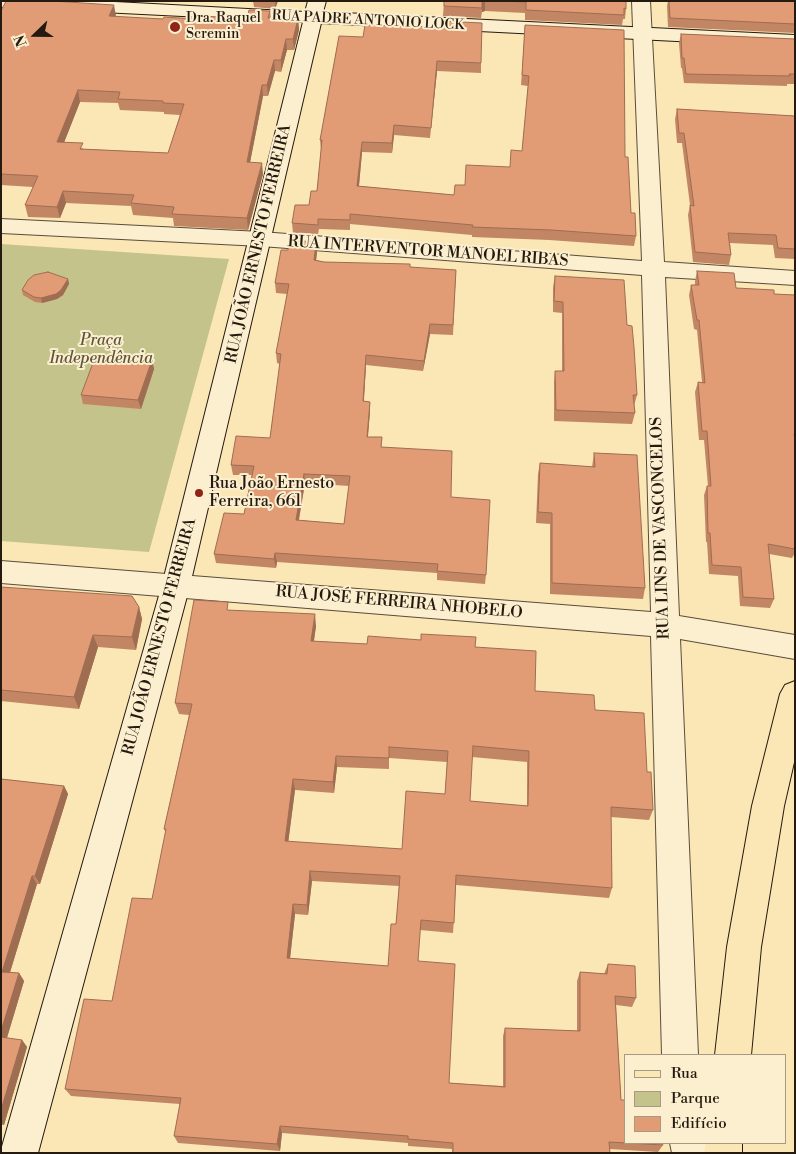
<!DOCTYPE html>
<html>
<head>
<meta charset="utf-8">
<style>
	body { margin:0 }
	#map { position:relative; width:796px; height:1154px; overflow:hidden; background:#fbe6b6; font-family:"Libre Bodoni",serif }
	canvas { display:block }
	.frame { position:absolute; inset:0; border:2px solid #251a0f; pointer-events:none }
	.legend { position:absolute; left:624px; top:1054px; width:162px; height:90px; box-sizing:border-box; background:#fcefd0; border:1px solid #a69a83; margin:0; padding:6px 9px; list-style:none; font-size:15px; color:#251a0f }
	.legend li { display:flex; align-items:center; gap:10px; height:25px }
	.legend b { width:25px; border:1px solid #a69a83 }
	.north { position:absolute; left:10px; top:10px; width:50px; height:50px; -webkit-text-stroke:4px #fcefd0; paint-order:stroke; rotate:248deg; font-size:14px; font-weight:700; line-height:20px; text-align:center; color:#251a0f }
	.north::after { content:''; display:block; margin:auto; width:18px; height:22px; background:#251a0f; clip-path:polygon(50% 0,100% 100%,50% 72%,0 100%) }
</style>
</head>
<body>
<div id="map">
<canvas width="796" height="1154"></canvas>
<div class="frame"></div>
<ul class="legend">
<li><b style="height:6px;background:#fbe6b6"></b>Rua</li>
<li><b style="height:14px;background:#c3c38b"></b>Parque</li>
<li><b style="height:14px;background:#e29c75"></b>Edifício</li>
</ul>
<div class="north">N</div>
</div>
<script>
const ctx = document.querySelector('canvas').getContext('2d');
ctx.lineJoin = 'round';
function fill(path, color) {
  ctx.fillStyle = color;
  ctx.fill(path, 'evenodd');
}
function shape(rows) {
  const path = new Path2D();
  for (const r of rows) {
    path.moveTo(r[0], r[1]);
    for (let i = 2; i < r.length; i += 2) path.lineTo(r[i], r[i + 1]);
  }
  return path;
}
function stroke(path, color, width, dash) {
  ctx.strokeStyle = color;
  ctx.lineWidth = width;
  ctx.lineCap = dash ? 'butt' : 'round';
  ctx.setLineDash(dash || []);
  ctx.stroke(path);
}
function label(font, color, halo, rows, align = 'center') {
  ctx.font = font + ' "Libre Bodoni",serif';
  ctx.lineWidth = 4;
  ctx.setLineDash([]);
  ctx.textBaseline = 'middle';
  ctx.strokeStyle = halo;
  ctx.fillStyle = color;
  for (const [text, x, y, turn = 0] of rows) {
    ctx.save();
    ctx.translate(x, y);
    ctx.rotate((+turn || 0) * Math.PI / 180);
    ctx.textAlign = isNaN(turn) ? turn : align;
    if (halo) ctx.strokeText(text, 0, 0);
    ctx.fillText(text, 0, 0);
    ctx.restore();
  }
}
fill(shape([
	[1,244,229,259,149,552,1,541]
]), '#c3c38b');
const street = shape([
	[632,1,650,1,664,262,795,271,795,285,665,277,679,616,795,635,795,659,680,639,698,1055,662,1055,651,636,1,583,1,561,651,612,642,275,261,246,1,233,1,219,261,232,642,261,632,1],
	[670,1143,706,1143,709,1153,672,1153,670,1143]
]);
const secondary = shape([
	[1,1,96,1,305,12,308,1,326,1,323,12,795,35,795,47,321,23,190,585,38,1153,1,1153,1,1150,162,585,303,22,1,7,1,1]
]);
const primary = shape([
	[795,681,795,758,784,806,761,947,751,1055,715,1055,727,947,752,806,780,694,785,685,795,681],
	[706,1143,742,1143,742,1153,704,1153,706,1143]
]);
stroke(street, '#5a4d39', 2);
stroke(secondary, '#251a0f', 2);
stroke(primary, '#251a0f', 2);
fill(street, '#fcefd0');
fill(secondary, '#fcefd0');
fill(primary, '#fbe6b6');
fill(shape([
	[253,1,278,1,275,9,254,7],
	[444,1,626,1,626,9,625,19,623,19,622,25,525,20,525,13,485,11,482,12,481,18,443,16],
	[668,1,795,1,795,33,668,27,667,6],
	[1,11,116,16,116,17,163,19,247,18,270,11,271,18,298,19,299,30,294,50,287,50,281,72,275,71,268,96,263,96,250,162,263,174,248,230,174,226,173,218,133,215,131,206,66,203,60,218,28,217,25,205,33,187,1,185],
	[80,102,118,103,120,110,164,112,164,114,180,115,168,153,84,149,64,142],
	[525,25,625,157,631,213,636,236,634,246,549,240,472,237,472,235,350,224,350,230,319,229,318,234,293,233,292,223,309,205,317,191,321,150,320,140,339,36,481,63,481,73,437,71,430,138,394,135,392,153,362,152,359,186,454,195,465,185,510,167,522,151,528,86,521,85],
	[681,34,795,39,795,84,787,84,787,86,684,83,682,68,681,68,679,43],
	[677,109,795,116,795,259,775,258,773,245,730,243,731,255,729,265,693,262,688,215,690,205,682,143,677,143,675,119],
	[317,252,316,260,324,262,456,270,453,335,430,334,423,371,366,365,364,401,370,402,370,411,368,437,451,497,486,575,485,584,437,580,437,573,277,562,276,568,216,563,214,554,244,514,252,475,233,475,231,465,270,438,280,364,277,363,276,353,287,294,276,293,275,283],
	[305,483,349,486,344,524,299,520],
	[697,271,736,288,774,294,795,295,795,553,792,558,769,554,774,599,770,608,740,606,738,576,709,574,707,542,706,542,704,495,707,486,708,486,704,440,699,440,695,392,698,382,702,382,697,330,694,329,689,295,691,285,695,285,695,281],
	[555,276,627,325,637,395,634,406,635,413,632,424,554,421,554,382,555,371,562,371,562,313,553,312,553,287],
	[68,279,69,284,63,295,57,299,42,303,35,302,23,295,22,290],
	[152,360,154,369,141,409,83,404,81,395],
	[594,453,645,588,643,599,550,594,550,524,536,523,538,474,540,463,592,467],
	[1,587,139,607,142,619,136,650,98,647,79,709,1,701],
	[230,610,316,626,314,641,367,644,475,647,535,691,595,710,647,772,653,810,649,820,611,817,612,888,609,898,456,885,453,933,420,930,418,961,449,1083,503,1086,503,1036,505,1028,577,1031,577,981,580,972,604,974,608,964,636,998,632,1007,616,1005,621,1100,663,1145,658,1152,610,1149,610,1153,452,1153,452,1149,408,1146,408,1143,282,1133,280,1151,178,1143,174,1136,180,1104,71,1096,65,1089,112,1001,152,899,166,833,164,829,189,715,179,714,175,703],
	[472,757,527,762,527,806,470,801],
	[389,758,447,762,445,794,402,849,288,842,295,790,334,793,337,767,389,769],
	[312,881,399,886,396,924,388,966,290,959,295,914,308,915],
	[1,779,64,786,68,794,40,884,37,884,10,972,19,973,24,981,7,1038,22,1040,27,1047,4,1125,1,1125]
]), '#c28665');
fill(shape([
	[275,1,278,1,275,9],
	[485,1,485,11,482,12,482,2],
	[114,5,116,16,111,28,109,16],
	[298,19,299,30,294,50,293,39],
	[286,39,287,50,281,72,281,60],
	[274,60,275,71,268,96,267,85],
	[437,61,437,71,430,138,431,128],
	[262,85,263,96,248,173,247,162],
	[78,90,80,102,60,153,57,142],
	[394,125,394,135,392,153,392,143],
	[362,142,362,152,358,196,357,186],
	[262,163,263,174,248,230,247,218],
	[63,191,66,203,60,218,57,207],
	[316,242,317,252,315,270,314,260],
	[68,279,69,284,63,295,57,299,42,303,41,298],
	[430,324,430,334,423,371,424,361],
	[366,355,366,365,363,411,363,401],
	[152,360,154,369,141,409,138,400],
	[370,402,370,411,367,446,367,437],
	[304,474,305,483,297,529,296,520],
	[275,553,277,562,276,568,274,559],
	[139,607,142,619,136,650,132,637],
	[315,614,316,626,312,653,311,641],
	[93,635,98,647,79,709,74,697],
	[336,756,337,767,334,793,333,782],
	[293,779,295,790,287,852,285,841],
	[64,786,68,794,40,884,35,876],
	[310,871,312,881,308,915,307,905],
	[32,876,37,884,8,979,2,972],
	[293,904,295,914,289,967,287,958],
	[19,973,24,981,5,1044,1,1039,1,1031],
	[22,1040,27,1047,4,1125,1,1122,1,1110],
	[280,1126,282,1133,280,1151,277,1144]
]), '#9e6d52');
const building = shape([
	[6,1,52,1,114,5,109,16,163,19,164,17,196,19,197,16,247,18,249,10,270,11,268,18,298,19,293,39,286,39,281,60,274,60,267,85,262,85,247,162,262,163,247,218,172,214,174,207,131,203,134,195,63,191,57,207,25,205,38,176,1,174,1,11,6,1],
	[78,90,120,92,118,99,163,101,163,103,184,104,168,153,80,149,83,143,57,142,78,90],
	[444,1,484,1,482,2,482,8,444,6,444,1],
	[499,1,626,1,626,9,624,8,624,15,526,10,526,2,499,1],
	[669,1,795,1,795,24,670,18,669,1],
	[441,21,482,23,481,63,437,61,431,128,394,125,392,143,362,142,357,186,454,195,455,185,465,185,466,165,510,167,511,150,522,151,529,76,522,75,525,25,624,30,625,157,628,157,631,213,635,213,636,236,551,230,472,227,473,225,350,214,350,220,318,219,318,225,292,223,295,205,309,205,311,191,317,191,322,140,320,140,339,36,363,37,365,25,440,27,441,21],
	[681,34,795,39,795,74,789,74,790,76,686,74,684,58,682,58,681,34],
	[677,109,795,116,795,249,778,248,776,235,728,233,731,255,695,252,690,205,694,206,684,133,679,133,677,109],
	[290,240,316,242,314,260,324,262,410,264,410,267,456,270,453,325,430,324,424,361,366,355,363,401,370,402,367,437,382,437,381,447,452,451,451,497,490,500,486,575,437,571,438,564,275,553,274,559,214,554,224,513,244,514,254,466,231,465,236,436,270,438,281,354,276,353,289,284,275,283,281,250,288,250,290,240],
	[304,474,350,476,344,524,296,520,304,474],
	[697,271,734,273,736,288,774,290,774,294,795,295,795,434,794,434,795,441,795,549,768,544,774,599,743,597,741,567,712,565,710,533,708,533,707,486,711,486,707,431,702,431,698,382,705,383,699,320,697,320,691,285,699,285,697,271],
	[48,272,68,279,61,290,56,294,41,298,34,297,22,290,28,280,34,275,48,272],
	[555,276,624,280,627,325,632,326,634,347,637,395,633,395,635,413,556,410,555,371,564,371,563,302,554,301,555,276],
	[96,355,152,360,138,400,81,395,96,355],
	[594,453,637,455,645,588,552,583,552,513,538,512,540,463,595,467,594,453],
	[1,587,132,596,139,607,132,637,93,635,74,697,1,690,1,587],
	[194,600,228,602,227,610,315,614,311,641,367,644,368,636,421,640,421,634,476,637,475,647,536,651,535,691,594,695,595,710,644,713,647,772,651,772,653,810,611,807,612,888,456,875,454,923,421,920,418,961,455,964,449,1083,505,1087,505,1028,580,1031,580,972,607,974,608,964,635,966,636,998,615,996,621,1100,625,1100,625,1143,662,1143,663,1145,609,1142,610,1153,453,1153,453,1143,408,1139,408,1136,280,1126,277,1144,174,1136,181,1098,65,1089,84,999,112,1001,132,898,152,899,166,829,164,829,192,704,175,703,194,600],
	[473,746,529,751,528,806,470,801,473,746],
	[389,747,448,751,445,794,406,791,402,849,285,841,293,779,333,782,336,756,389,758,389,747],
	[310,871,400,876,396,924,391,924,388,966,287,958,293,904,307,905,310,871],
	[1,779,64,786,35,876,32,876,2,972,19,973,1,1031,1,779],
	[1,1037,22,1040,1,1110,1,1037]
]);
fill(building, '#e29c75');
stroke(building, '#9e6d52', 1);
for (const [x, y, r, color] of [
	[175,27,6,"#8f2418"],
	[199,493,5,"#8f2418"]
]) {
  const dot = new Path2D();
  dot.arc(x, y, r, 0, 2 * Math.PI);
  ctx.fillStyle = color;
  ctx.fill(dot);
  stroke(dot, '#fcefd0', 2);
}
label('14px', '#251a0f', '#fcefd0', [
	["Dra. Raquel",186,19],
	["Scremin",186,35]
], 'left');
label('14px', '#251a0f', '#fcefd0', [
	["RUA PADRE ANTONIO LOCK",368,21,3]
]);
label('16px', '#251a0f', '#fcefd0', [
	["RUA JOÃO ERNESTO FERREIRA",259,244,-77],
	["RUA INTERVENTOR MANOEL RIBAS",428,252,4],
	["RUA LINS DE VASCONCELOS",661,528,-92],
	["RUA JOSÉ FERREIRA NHOBELO",399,603,5],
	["RUA JOÃO ERNESTO FERREIRA",160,637,-75]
]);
label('italic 16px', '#5c553a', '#fcefd0', [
	["Praça",101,341],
	["Independência",101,359]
]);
label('16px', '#251a0f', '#fcefd0', [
	["Rua João Ernesto",209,484],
	["Ferreira, 661",209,502]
], 'left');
</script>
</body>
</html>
